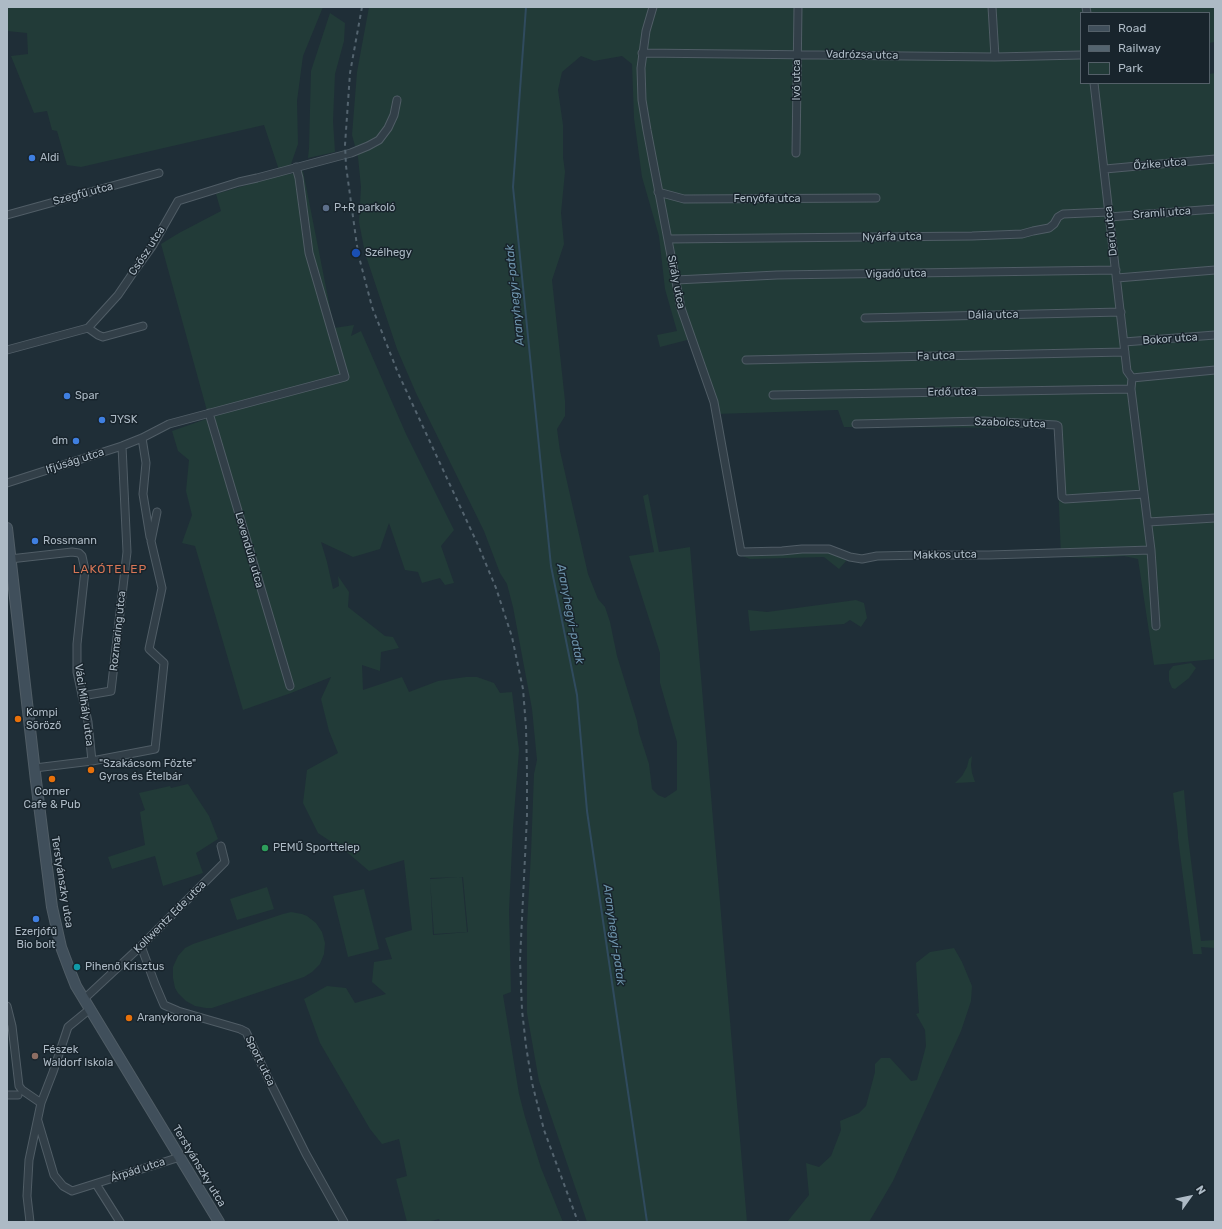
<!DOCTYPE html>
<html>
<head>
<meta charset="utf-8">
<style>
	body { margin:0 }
	#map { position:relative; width:1222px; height:1229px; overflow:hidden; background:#1f2e37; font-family:Rubik,sans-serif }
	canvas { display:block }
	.frame { position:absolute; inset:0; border:8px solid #adbac5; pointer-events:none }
	.legend { position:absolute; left:1080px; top:12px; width:130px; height:72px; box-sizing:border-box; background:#18242c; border:1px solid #546069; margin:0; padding:5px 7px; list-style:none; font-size:12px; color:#adbac5 }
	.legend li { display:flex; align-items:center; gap:8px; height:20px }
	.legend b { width:20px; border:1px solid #546069 }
	.north { position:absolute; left:1170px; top:1177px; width:40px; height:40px; -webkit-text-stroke:3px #18242c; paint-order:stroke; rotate:57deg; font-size:11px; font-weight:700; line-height:16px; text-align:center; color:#adbac5 }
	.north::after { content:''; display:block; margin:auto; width:14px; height:18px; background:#adbac5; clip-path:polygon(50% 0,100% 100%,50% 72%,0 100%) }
</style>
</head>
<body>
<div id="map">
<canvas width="1222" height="1229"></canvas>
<div class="frame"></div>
<ul class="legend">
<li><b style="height:5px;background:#404f5b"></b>Road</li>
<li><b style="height:5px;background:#54646f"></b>Railway</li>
<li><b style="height:11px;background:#223b38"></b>Park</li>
</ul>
<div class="north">N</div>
</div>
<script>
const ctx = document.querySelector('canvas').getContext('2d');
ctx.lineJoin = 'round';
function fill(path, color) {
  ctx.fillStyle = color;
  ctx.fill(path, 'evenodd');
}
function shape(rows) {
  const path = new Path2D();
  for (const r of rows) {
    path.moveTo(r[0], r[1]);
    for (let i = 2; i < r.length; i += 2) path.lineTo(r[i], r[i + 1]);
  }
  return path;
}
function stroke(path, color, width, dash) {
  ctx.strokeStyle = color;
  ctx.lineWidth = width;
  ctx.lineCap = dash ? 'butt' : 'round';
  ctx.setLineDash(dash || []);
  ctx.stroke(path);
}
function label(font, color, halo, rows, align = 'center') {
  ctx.font = font + ' Rubik,sans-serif';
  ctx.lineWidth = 3;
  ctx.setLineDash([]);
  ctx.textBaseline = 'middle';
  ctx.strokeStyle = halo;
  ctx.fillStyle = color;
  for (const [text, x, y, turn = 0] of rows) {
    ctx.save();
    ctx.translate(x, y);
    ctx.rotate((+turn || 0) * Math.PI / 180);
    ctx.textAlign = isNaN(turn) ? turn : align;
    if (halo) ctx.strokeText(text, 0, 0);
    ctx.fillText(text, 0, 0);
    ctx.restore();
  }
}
fill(shape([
	[7,7,323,7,303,56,297,101,298,144,290,167,279,170,264,125,81,167,67,165,57,131,52,130,47,111,34,113,11,56,28,54,27,33,7,31],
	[369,7,1215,7,1215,42,1209,43,1209,13,1081,13,1081,83,1209,83,1209,74,1215,73,1215,659,1154,665,1138,559,1124,556,1093,558,1061,557,1056,431,1051,428,844,427,838,410,716,414,691,339,660,347,657,335,677,331,665,289,659,236,642,177,634,118,632,64,622,56,594,61,581,56,562,72,558,90,563,125,563,157,565,172,561,213,564,244,552,280,565,401,565,416,557,429,560,451,588,574,598,599,605,607,610,622,617,656,637,721,639,733,649,764,652,789,658,795,665,798,677,790,677,742,660,683,660,653,629,556,654,552,643,496,648,494,659,552,690,547,747,1222,587,1222,539,1081,527,1013,527,925,531,853,534,774,537,760,532,709,513,607,507,584,500,573,484,531,416,393,397,349,365,253,359,222,361,187,358,157,352,135,357,72],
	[330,13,345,23,344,41,335,74,333,121,335,152,308,158,309,148,311,71],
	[303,171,334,328,354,325,351,336,361,331,406,434,454,530,441,546,454,583,445,585,440,578,422,583,418,572,405,570,389,523,380,549,353,557,321,542,327,562,333,589,339,586,338,576,349,592,348,607,385,636,393,637,399,648,381,652,380,671,362,665,363,690,402,677,409,692,438,681,466,677,477,677,494,683,500,693,512,692,519,750,513,827,509,910,511,992,503,995,519,1094,525,1117,541,1168,563,1222,440,1222,439,1219,428,1222,407,1222,396,1179,407,1176,399,1139,382,1144,370,1129,320,1043,304,999,327,986,346,988,355,1003,386,994,372,982,374,962,392,959,385,938,412,930,404,860,369,871,348,853,318,833,303,803,307,770,338,753,329,731,321,699,331,677,291,693,243,710,195,546,182,543,192,515,186,491,189,460,178,451,172,431,209,418,161,244,179,233,221,211,216,194,281,175,291,174],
	[463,877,468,932,433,935,430,878],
	[741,552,833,553,844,558,846,561,839,569,824,557,750,559,742,556],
	[856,600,864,603,867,618,861,627,850,620,844,624,750,631,748,610,767,612],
	[1191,663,1196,668,1189,678,1175,689,1172,688,1169,681,1169,671,1173,666],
	[972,756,971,765,972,773,975,782,955,783,962,776,967,767,969,759],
	[188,784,209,816,218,839,196,853,203,873,163,886,155,856,112,869,108,857,145,845,140,812,145,810,139,793,170,786,171,788],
	[1184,790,1188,837,1201,941,1215,940,1215,948,1201,947,1202,954,1193,954,1178,838,1178,833,1173,793],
	[462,877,467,932,434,934,430,879],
	[267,887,274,909,237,920,230,899],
	[364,889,379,949,348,957,333,896],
	[291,912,302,914,307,916,316,923,322,932,325,943,324,954,320,964,312,972,304,977,212,1008,206,1008,195,1006,186,1001,178,993,175,988,173,978,173,967,178,956,185,948,193,944,283,914],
	[954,948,962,962,972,986,971,1001,961,1031,893,1181,869,1222,787,1222,809,1195,806,1163,819,1167,831,1156,841,1130,840,1121,859,1113,866,1106,875,1072,875,1064,881,1058,890,1058,911,1081,917,1080,926,1046,925,1030,916,1014,919,1013,916,963,930,952]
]), '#223b38');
stroke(shape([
	[526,7,513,187,551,566,577,695,587,811,647,1222]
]), '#304b5e', 2);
const street = shape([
	[653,7,646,31,641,68,642,100,647,130,681,308,714,402,741,552,782,551,802,549,829,549,850,557,862,559,877,556,923,555,989,555,1151,550,1156,626],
	[992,7,995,57],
	[1086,7,1087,13],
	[642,53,995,57,1081,55],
	[1094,83,1127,371,1132,378],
	[796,153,798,7],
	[1105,169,1215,159],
	[658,192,684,199,876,198],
	[7,215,159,173],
	[1109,217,1215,209],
	[668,239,972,236,1022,234,1033,231,1049,228,1054,224,1058,217,1063,214,1109,212],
	[1117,278,1215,270],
	[676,280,777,275,1116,270],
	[865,318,1121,312],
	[88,328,98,335,103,337,143,326],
	[1124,342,1215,335],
	[7,350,88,328,118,295,135,270,153,245,178,201,239,182,257,178,351,153,368,146,379,140,388,128,394,115,397,100],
	[746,360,1125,352],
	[1132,378,1131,389,1151,550],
	[1132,378,1215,370],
	[773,395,1131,389],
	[209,413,290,686],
	[856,424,984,421,1056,425,1058,426,1062,497,1065,499,1144,494],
	[142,438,146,463,143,494,150,537],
	[7,483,122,446,142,438,169,424,345,377,309,253,299,178,296,167],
	[1148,522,1215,518],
	[10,559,72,552,79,553,82,556,85,570,77,644,77,672,88,722,92,761],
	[82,696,111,691,127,552,122,446],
	[35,768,92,761,155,749,164,663,149,649,162,588,151,541,157,512],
	[141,946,155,984,164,1005,178,1011,240,1029,246,1032,268,1078,306,1154,344,1222],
	[84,999,141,946,225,862,221,846],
	[7,1006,12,1026,19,1086,22,1090,41,1103],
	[7,1095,18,1095],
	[38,1121,54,1175,63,1186,72,1191,180,1157],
	[96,1184,120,1222],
	[30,1222,27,1196,29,1160,41,1103,53,1072,68,1027,90,1009]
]);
const secondary = shape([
	[7,528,36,781,52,907,61,947,70,971,76,986,219,1222]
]);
stroke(street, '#505d66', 9);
stroke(secondary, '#505d66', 12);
stroke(street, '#323f48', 7);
stroke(secondary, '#404f5b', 10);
stroke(shape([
	[362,7,350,73,345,145,346,166,358,253,372,307,398,373,478,545,496,588,512,637,523,689,526,727,527,771,527,816,520,960,522,1010,526,1046,532,1083,544,1130,578,1222]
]), '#54646f', 2, [4, 4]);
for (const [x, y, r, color] of [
	[32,158,4,"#3f7fe0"],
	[326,208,4,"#5c6f8a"],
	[356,253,5,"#1a4fb4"],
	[67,396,4,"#3f7fe0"],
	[102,420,4,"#3f7fe0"],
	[76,441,4,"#3f7fe0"],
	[35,541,4,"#3f7fe0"],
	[18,719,4,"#e8710a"],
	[91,770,4,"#e8710a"],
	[52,779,4,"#e8710a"],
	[265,848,4,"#2e9e5b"],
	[36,919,4,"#3f7fe0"],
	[77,967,4,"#0f9aa8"],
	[129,1018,4,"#e8710a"],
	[35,1056,4,"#8d6e63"]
]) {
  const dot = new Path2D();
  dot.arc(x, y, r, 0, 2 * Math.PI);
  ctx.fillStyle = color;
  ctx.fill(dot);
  stroke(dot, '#18242c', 1.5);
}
label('11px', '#adbac5', '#18242c', [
	["Vadrózsa utca",862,55,1],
	["Ivó utca",797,80,-90],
	["Őzike utca",1160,164,-5],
	["Szegfű utca",83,194,-15],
	["Fenyőfa utca",767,199],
	["Sramli utca",1162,213,-4],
	["Derű utca",1111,231,-96],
	["Nyárfa utca",892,237,-1],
	["Csősz utca",147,251,-57],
	["Vigadó utca",896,274,-1],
	["Sirály utca",676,282,79],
	["Dália utca",993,315,-1],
	["Bokor utca",1170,339,-4],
	["Fa utca",936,356,-1],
	["Erdő utca",952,392,-1],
	["Szabolcs utca",1010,423,2],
	["Ifjúság utca",75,461,-18],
	["Levendula utca",249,550,74],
	["Makkos utca",945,555,-1],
	["Rozmaring utca",118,631,-84],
	["Váci Mihály utca",84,705,82],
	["Terstyánszky utca",62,882,81],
	["Kollwentz Ede utca",170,917,-45],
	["Sport utca",260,1061,64],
	["Terstyánszky utca",199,1166,59],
	["Árpád utca",138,1170,-18]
]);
label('11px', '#adbac5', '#18242c', [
	["Aldi",40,158],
	["P+R parkoló",334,208],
	["Szélhegy",365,253],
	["Spar",75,396],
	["JYSK",110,420],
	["dm",68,441,"right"],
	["Rossmann",43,541],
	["Kompi",26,713],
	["Söröző",26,726],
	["\"Szakácsom Főzte\"",99,764],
	["Gyros és Ételbár",99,777],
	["Corner",52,792,"center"],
	["Cafe & Pub",52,805,"center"],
	["PEMŰ Sporttelep",273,848],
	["Ezerjófű",36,932,"center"],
	["Bio bolt",36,945,"center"],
	["Pihenő Krisztus",85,967],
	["Aranykorona",137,1018],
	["Fészek",43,1050],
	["Waldorf Iskola",43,1063]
], 'left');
label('italic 12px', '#6c92aa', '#18242c', [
	["Aranyhegyi-patak",515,295,-96],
	["Aranyhegyi-patak",570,614,79],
	["Aranyhegyi-patak",614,935,82]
]);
ctx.letterSpacing = '1px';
label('12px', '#d77656', '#18242c', [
	["LAKÓTELEP",110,570]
]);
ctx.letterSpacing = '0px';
</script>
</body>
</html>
